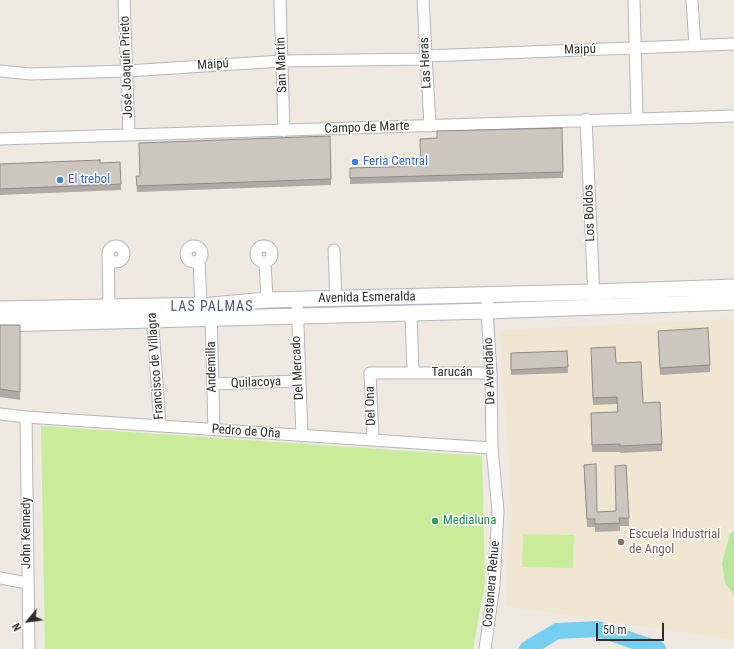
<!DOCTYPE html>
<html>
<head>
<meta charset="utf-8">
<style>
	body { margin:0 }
	#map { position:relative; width:734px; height:649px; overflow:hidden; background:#efe9e1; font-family:"Roboto Condensed",sans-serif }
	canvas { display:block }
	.north { position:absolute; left:8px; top:601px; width:40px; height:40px; -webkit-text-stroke:3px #fff; paint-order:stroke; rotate:241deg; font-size:11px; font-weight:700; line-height:16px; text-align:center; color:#2e2e2e }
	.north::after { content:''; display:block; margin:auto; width:14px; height:18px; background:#2e2e2e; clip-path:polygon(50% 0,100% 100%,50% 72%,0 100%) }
	.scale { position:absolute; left:596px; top:623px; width:68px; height:18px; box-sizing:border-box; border:2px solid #2e2e2e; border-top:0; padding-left:5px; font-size:12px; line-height:14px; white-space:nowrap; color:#2e2e2e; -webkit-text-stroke:3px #fff; paint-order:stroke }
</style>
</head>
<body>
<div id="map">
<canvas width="734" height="649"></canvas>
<div class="north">N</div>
<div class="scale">50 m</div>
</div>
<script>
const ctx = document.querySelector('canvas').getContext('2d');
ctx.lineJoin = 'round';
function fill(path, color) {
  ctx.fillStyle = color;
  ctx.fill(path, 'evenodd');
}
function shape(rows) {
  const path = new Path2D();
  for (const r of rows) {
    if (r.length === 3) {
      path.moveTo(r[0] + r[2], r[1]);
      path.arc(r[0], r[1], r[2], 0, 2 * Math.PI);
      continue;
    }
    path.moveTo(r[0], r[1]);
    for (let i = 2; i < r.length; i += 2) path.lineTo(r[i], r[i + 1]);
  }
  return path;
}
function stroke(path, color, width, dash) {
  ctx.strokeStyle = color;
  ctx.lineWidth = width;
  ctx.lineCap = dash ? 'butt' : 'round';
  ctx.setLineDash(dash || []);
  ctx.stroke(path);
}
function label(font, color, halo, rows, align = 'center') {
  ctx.font = font + ' "Roboto Condensed",sans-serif';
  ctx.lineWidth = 3;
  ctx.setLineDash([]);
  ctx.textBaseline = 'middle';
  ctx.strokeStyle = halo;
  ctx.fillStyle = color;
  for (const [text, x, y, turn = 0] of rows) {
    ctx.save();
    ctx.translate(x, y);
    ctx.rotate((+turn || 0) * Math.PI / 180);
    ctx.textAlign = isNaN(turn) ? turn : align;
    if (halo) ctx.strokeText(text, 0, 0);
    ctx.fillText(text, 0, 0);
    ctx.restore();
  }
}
fill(shape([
	[734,319,734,640,506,606,510,478,500,330]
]), '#f0e6d1');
fill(shape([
	[734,531,734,595,725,583,722,563,730,534]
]), '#b6e59e');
fill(shape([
	[41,426,482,456,485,583,473,649,45,649],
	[523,534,574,535,573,568,522,567]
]), '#c9ec9a');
stroke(shape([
	[527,649,557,631,598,629,658,649]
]), '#75cff0', 16);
const street = shape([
	[124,0,129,135],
	[280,0,284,131],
	[423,0,430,126],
	[634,0,637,118],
	[692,0,695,46],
	[426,56,734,44],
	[0,71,31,74,127,71,282,61,426,59],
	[586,119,594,298],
	[0,139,734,116],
	[116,254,8],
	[264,254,8],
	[194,254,8],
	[334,250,336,299],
	[108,255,109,307],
	[199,260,201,305],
	[265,262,267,300],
	[297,299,302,436],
	[211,312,214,430],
	[152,313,160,426],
	[411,313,413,372],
	[213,384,298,381],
	[0,414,26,417,492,448],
	[26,417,29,649],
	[373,440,370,373,491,373],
	[0,578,27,583],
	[485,649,494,585,498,511,492,448,491,373,487,311,488,295]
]);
const secondary = shape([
	[0,309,211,305,267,300,594,292,734,287],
	[0,324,487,311,734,302]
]);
stroke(street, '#b4b7c1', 13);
stroke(secondary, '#b4b7c1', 17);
stroke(street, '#fff', 11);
stroke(secondary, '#fff', 15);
fill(shape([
	[562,128,563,178,350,184,350,168,421,166,437,138],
	[330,136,331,185,137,192,136,176,140,176],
	[100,163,121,184,121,190,0,195,0,164],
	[0,325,20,325,20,400,0,397],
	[658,331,710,365,710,372,660,375],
	[567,351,568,373,511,375,511,353],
	[591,355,616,363,643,403,662,444,662,451,620,453,620,452,592,452,591,413,617,412,617,404,593,405],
	[584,472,597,512,629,518,629,526,620,526,620,531,595,532,595,527,587,527]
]), '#afaba4');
const building = shape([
	[562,128,563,172,350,178,350,168,421,166,420,139,437,138,437,131,562,128],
	[330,136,331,179,137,186,136,176,140,176,139,143,330,136],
	[100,160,100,163,120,162,121,184,0,189,0,164,100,160],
	[0,325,20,325,20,392,0,389,0,325],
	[708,328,710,365,660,368,658,331,708,328],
	[615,347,616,363,641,362,643,403,660,402,662,444,620,446,620,444,592,445,591,413,618,412,617,397,593,398,591,348,615,347],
	[567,351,568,367,511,370,511,353,567,351],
	[596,464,597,512,616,511,615,466,626,465,629,518,619,518,620,523,595,524,595,519,587,519,584,465,596,464]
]);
fill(building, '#cbc7bf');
stroke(building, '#8e8b86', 1);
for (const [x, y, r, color] of [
	[355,162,4,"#3f7fe0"],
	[60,180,4,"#3f7fe0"],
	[435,521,4,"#2e9e5b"],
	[621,542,4,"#8d6e63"]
]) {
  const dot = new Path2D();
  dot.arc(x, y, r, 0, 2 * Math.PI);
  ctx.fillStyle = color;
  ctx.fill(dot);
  stroke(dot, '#fff', 1.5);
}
label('13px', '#2e2e2e', '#fff', [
	["Maipú",580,50,-2],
	["Las Heras",426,63,-93],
	["Maipú",213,65,-4],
	["San Martín",282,65,-92],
	["José Joaquín Prieto",127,67,-92],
	["Campo de Marte",367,128,-2],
	["Los Boldos",590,213,-92],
	["Avenida Esmeralda",367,298,-1],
	["Francisco de Villagra",156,366,-94],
	["Andemilla",212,367,-91],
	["Del Mercado",298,368,-93],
	["De Avendaño",490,371,-92],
	["Tarucán",452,373],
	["Quilacoya",256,383,-2],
	["Del Ona",371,406,-92],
	["Pedro de Oña",246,432,4],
	["John Kennedy",27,533,-90],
	["Costanera Rehue",492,584,-85]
]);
label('13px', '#366cbe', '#fff', [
	["Feria Central",363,162],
	["El trebol",68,180]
], 'left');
label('13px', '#27864d', '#fff', [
	["Medialuna",443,521]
], 'left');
label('13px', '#785e54', '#fff', [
	["Escuela Industrial",629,535],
	["de Angol",629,550]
], 'left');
ctx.letterSpacing = '1px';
label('14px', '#4d5680', '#fff', [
	["LAS PALMAS",212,307]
]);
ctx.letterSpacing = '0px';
</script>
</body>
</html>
